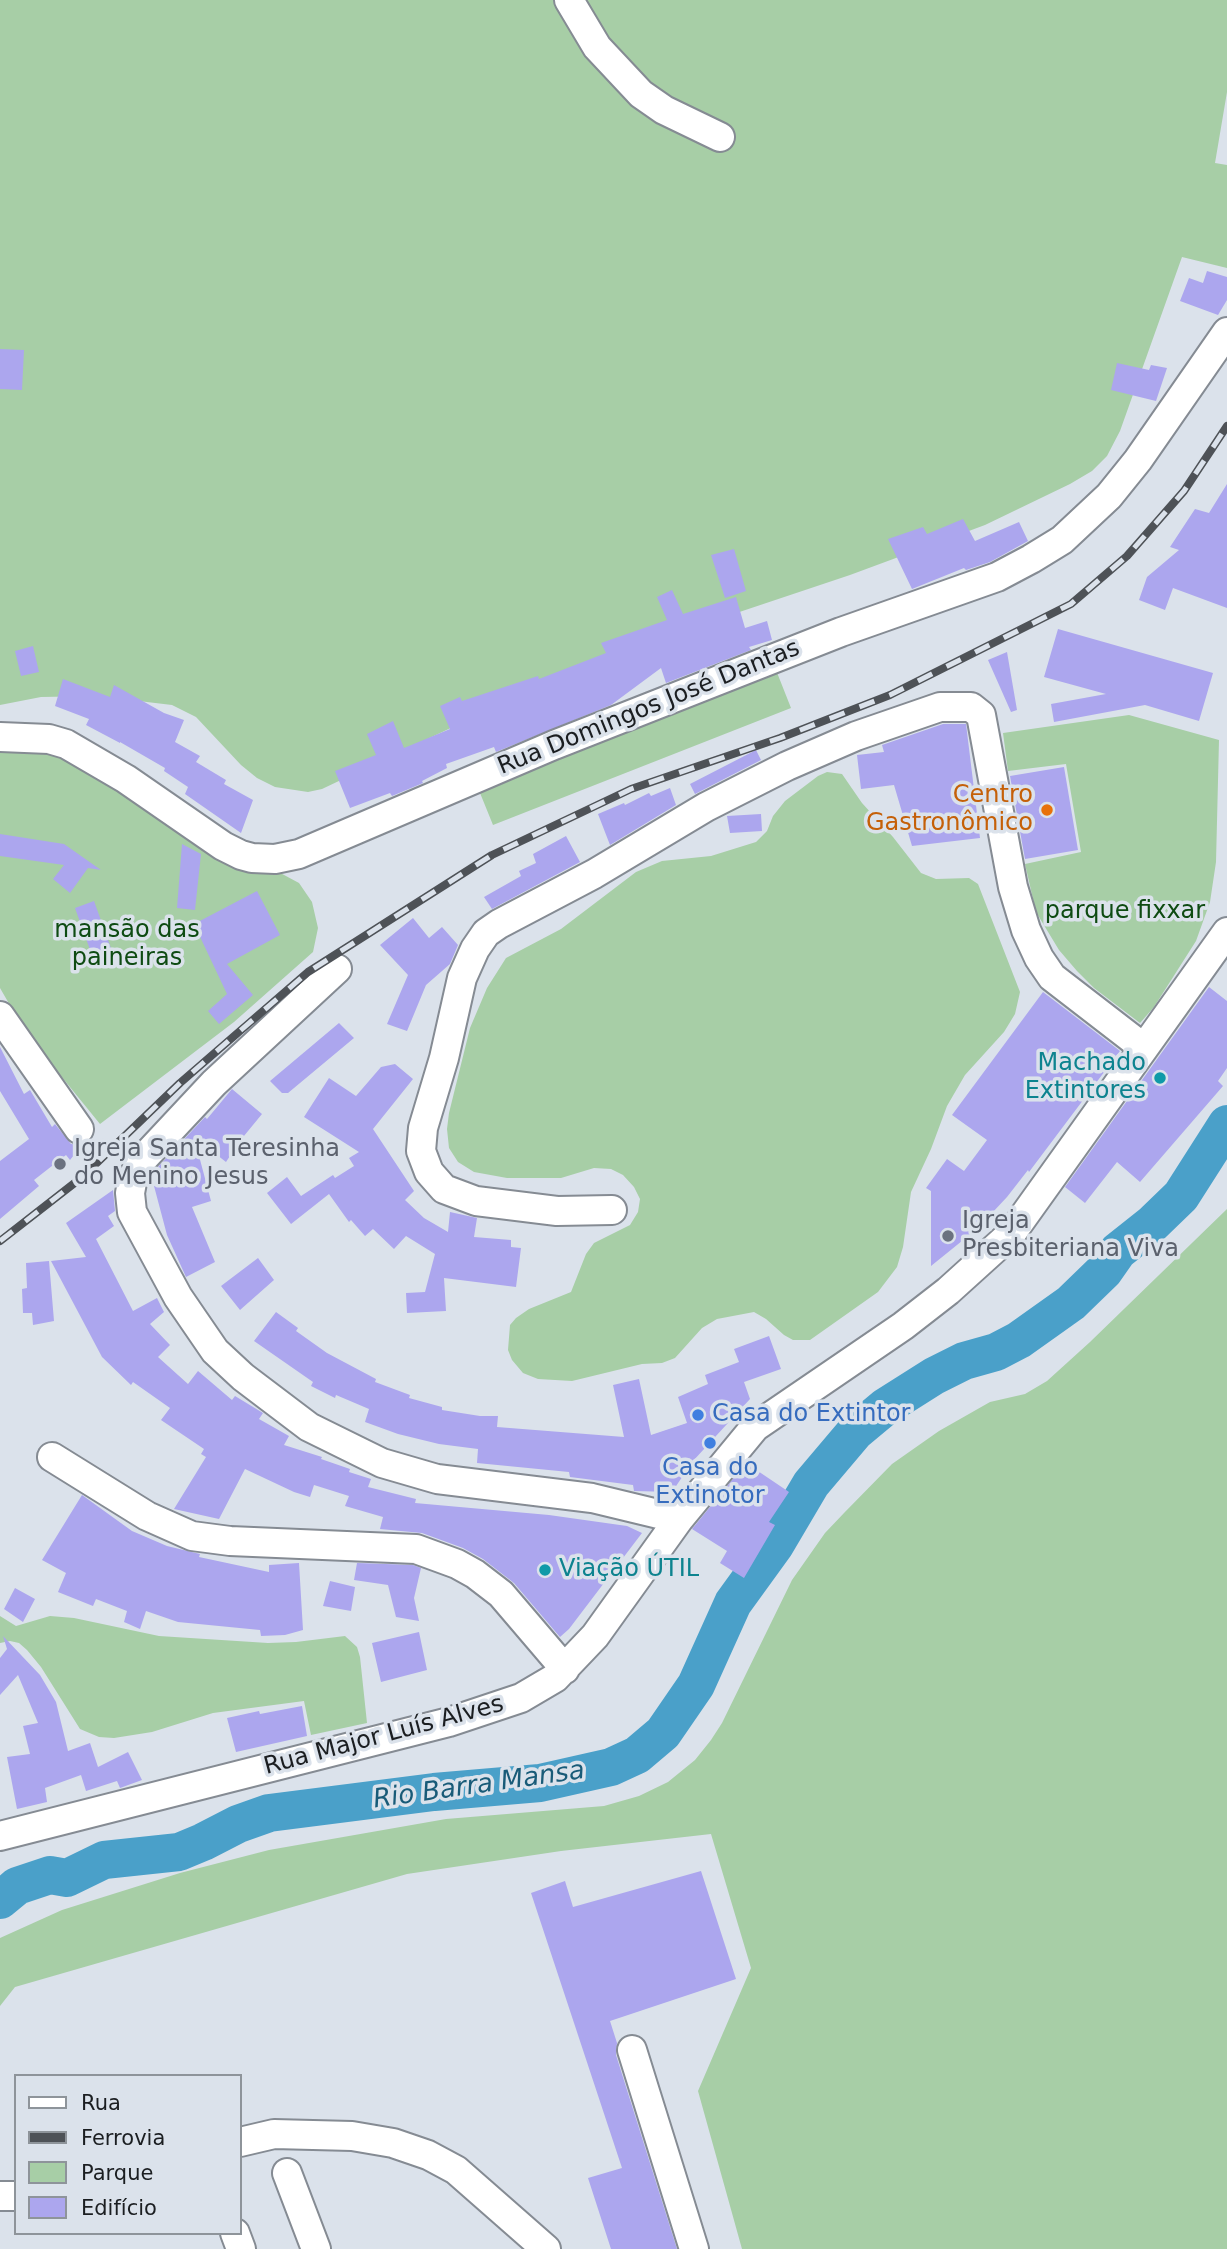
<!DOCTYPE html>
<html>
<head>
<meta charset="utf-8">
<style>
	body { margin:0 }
	#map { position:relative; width:1227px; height:2249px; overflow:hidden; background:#dbe2eb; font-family:"DejaVu Sans",sans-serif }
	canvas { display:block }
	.legend { position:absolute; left:14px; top:2074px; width:228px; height:161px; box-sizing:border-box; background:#dbe2eb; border:2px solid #8e949a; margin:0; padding:9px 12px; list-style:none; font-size:21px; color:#1b1e21 }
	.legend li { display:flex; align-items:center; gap:14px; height:35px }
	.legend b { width:35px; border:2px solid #8e949a }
</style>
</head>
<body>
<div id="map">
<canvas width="1227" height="2249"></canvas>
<ul class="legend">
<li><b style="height:9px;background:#fff"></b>Rua</li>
<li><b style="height:9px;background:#4e5257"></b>Ferrovia</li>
<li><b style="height:19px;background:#a7cea6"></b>Parque</li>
<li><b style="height:19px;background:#aca6ee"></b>Edifício</li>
</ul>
</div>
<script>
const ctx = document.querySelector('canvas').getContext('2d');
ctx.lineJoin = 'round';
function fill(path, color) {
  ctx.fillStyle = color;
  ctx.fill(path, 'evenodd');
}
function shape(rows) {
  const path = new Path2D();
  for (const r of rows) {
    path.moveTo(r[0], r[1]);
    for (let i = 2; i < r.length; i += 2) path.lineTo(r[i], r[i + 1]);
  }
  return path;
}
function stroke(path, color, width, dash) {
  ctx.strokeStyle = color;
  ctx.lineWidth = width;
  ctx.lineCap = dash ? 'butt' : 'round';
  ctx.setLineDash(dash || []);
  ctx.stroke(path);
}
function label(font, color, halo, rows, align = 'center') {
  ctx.font = font + ' "DejaVu Sans",sans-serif';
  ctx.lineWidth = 7;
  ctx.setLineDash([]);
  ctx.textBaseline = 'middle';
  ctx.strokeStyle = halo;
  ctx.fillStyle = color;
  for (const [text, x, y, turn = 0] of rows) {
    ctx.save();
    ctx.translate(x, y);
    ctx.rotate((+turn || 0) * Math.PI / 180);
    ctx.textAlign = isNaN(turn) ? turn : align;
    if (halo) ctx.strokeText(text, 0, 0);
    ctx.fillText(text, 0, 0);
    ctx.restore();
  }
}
fill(shape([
	[0,0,1227,0,1227,92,1215,163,1227,165,1227,268,1182,257,1120,431,1107,456,1092,471,1070,484,985,525,850,575,590,662,322,789,308,792,275,787,257,778,241,765,196,717,172,705,97,696,41,697,0,705],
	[776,670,791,708,493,825,478,788],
	[1129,715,1219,740,1216,862,1210,902,1196,941,1154,1007,1140,1023,1094,988,1077,971,1059,950,1036,912,1025,864,1081,852,1066,764,1008,771,1003,733],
	[31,743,105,779,299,883,312,902,318,928,313,952,234,1022,100,1124,26,1033,0,988,0,744],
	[827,772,842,774,862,803,893,837,921,873,936,879,969,878,978,884,1020,992,1015,1014,1004,1032,965,1075,947,1106,931,1149,911,1192,903,1247,897,1267,878,1292,810,1340,793,1340,784,1335,766,1319,754,1312,717,1319,702,1328,675,1358,662,1363,642,1364,572,1381,538,1379,523,1373,512,1360,508,1350,510,1325,516,1318,529,1309,571,1292,586,1254,594,1243,630,1225,638,1212,640,1199,634,1187,623,1175,611,1169,594,1168,561,1178,507,1178,474,1172,458,1162,449,1148,447,1129,449,1113,470,1028,487,988,506,958,561,929,636,872,662,861,711,856,756,842,767,831,773,816,785,801,818,776],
	[1227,1209,1227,2249,742,2249,698,2091,751,1968,711,1834,561,1851,407,1874,15,1987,0,2006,0,1938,62,1910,180,1873,269,1850,446,1819,604,1806,639,1796,668,1782,695,1760,711,1740,722,1723,792,1580,825,1533,844,1513,892,1464,939,1431,990,1402,1025,1394,1047,1381,1090,1342],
	[0,1616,16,1626,50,1616,74,1618,159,1636,268,1643,296,1642,345,1636,357,1647,360,1657,367,1723,311,1735,304,1701,213,1713,152,1732,114,1738,99,1737,80,1729,41,1667,27,1650,19,1643,10,1641,0,1643]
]), '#a7cea6');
stroke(shape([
	[0,1900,17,1886,50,1875,67,1878,104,1860,179,1852,203,1842,238,1824,269,1813,434,1792,540,1783,611,1767,637,1755,663,1733,696,1685,733,1603,775,1545,811,1484,855,1432,885,1407,934,1376,964,1361,996,1352,1019,1340,1071,1303,1104,1271,1118,1251,1152,1224,1181,1196,1227,1124]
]), '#4aa0c9', 38);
fill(shape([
	[1207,271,1227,277,1227,300,1218,315,1180,301,1189,278,1203,283],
	[0,349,24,350,22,390,0,389],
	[1117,363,1149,370,1151,365,1167,368,1156,401,1111,390],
	[1227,484,1227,608,1173,588,1165,610,1139,600,1147,577,1179,550,1170,547,1195,509,1209,513],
	[963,519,975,541,1019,522,1028,541,990,562,966,570,964,568,912,589,888,539,923,527,927,534],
	[734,549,746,591,725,598,711,555],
	[672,590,683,614,736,597,745,628,767,621,772,640,749,647,751,650,666,683,661,668,611,705,496,752,494,747,446,764,447,768,422,781,423,783,392,796,390,793,350,808,335,771,376,755,367,734,393,721,404,748,450,729,440,706,460,697,462,701,538,676,539,679,606,653,601,643,667,620,657,597],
	[1058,629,1213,673,1199,721,1145,705,1054,722,1051,704,1106,694,1044,677],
	[33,646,39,672,21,676,15,651],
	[1007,652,1017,710,1011,712,988,660],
	[63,679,110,697,114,685,164,713,184,720,175,742,200,756,196,762,226,780,224,784,253,800,241,833,185,794,188,787,164,771,165,768,120,742,120,743,86,725,89,719,55,706],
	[943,724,966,724,980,838,912,846,894,785,861,789,857,755,884,752,882,745],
	[756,750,761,760,695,794,690,784],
	[1064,767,1078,850,1025,859,1010,776],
	[670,788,676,805,610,845,598,814,624,803,625,805,649,793,651,796],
	[761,814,762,831,730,833,727,816],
	[0,834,64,844,101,870,88,868,70,893,53,879,64,865,0,856],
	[566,836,580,862,492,909,484,897,521,876,519,871,536,863,533,854],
	[182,844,201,854,195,910,177,908],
	[257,891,280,935,227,964,253,995,219,1024,208,1011,227,994,194,924],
	[94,901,112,951,93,958,75,908],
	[413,918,429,938,442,927,458,945,450,964,426,985,407,1031,387,1024,408,975,380,945],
	[1209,987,1227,1001,1227,1068,1218,1081,1223,1086,1140,1182,1117,1162,1085,1203,1065,1187],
	[1043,992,1120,1051,1029,1172,1028,1170,1007,1197,978,1228,931,1266,931,1191,926,1188,947,1159,964,1171,987,1140,952,1115],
	[339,1023,354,1038,288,1093,282,1093,270,1081],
	[0,1047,24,1094,30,1090,52,1127,55,1124,71,1144,82,1145,70,1160,66,1155,34,1180,39,1186,0,1219,0,1161,29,1139,0,1091],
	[395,1064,413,1079,373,1129,414,1191,405,1200,424,1218,448,1232,450,1212,477,1218,474,1237,511,1240,511,1247,521,1248,516,1287,444,1278,446,1311,407,1313,406,1293,425,1292,435,1254,406,1236,394,1249,373,1229,365,1236,351,1220,349,1222,329,1194,291,1224,267,1193,287,1177,301,1196,333,1175,335,1178,354,1166,349,1158,359,1152,304,1117,329,1078,356,1096,381,1067],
	[232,1089,262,1114,239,1142,226,1162,194,1137,211,1201,192,1207,215,1262,186,1277,167,1235,154,1186,174,1181,157,1168,205,1117,207,1119],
	[113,1190,115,1211,108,1216,114,1226,96,1239,133,1311,157,1298,164,1312,150,1324,170,1345,158,1357,188,1384,198,1371,232,1400,235,1396,263,1413,259,1419,289,1436,284,1445,322,1457,321,1459,350,1469,349,1472,371,1479,368,1487,416,1499,415,1503,549,1515,627,1526,642,1533,569,1629,560,1637,514,1583,483,1559,463,1548,422,1533,380,1529,383,1517,345,1506,349,1496,314,1485,310,1497,294,1492,245,1469,219,1519,174,1509,206,1457,201,1454,204,1449,161,1420,170,1408,133,1382,131,1385,102,1357,51,1261,86,1257,66,1223],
	[258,1258,274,1280,240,1310,221,1286],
	[49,1261,54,1321,33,1325,32,1313,23,1313,22,1289,27,1288,26,1263],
	[276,1312,298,1328,296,1331,327,1353,376,1379,375,1382,410,1395,409,1398,442,1407,442,1410,480,1416,498,1416,497,1427,624,1437,613,1385,639,1379,651,1435,687,1423,678,1397,708,1384,705,1375,739,1362,734,1349,769,1336,781,1369,744,1382,750,1399,693,1461,672,1492,634,1491,633,1485,570,1477,569,1472,477,1463,478,1449,439,1444,398,1434,365,1422,369,1409,336,1395,335,1398,311,1386,313,1382,254,1341],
	[746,1463,789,1492,769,1522,775,1525,744,1578,720,1563,727,1551,692,1529],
	[82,1495,132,1531,167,1546,200,1554,199,1557,269,1572,269,1565,299,1563,303,1630,285,1635,261,1636,260,1630,178,1622,146,1611,140,1629,124,1622,127,1611,96,1599,93,1606,58,1592,66,1573,42,1560],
	[357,1563,413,1565,421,1568,414,1598,419,1621,396,1617,388,1585,354,1580],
	[330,1581,355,1587,351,1611,323,1606],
	[15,1588,35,1599,23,1622,4,1609],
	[419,1632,427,1670,381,1682,372,1643],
	[3,1636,40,1675,56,1702,68,1751,90,1743,98,1767,128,1752,142,1780,120,1788,117,1781,86,1791,81,1775,45,1788,47,1802,17,1809,7,1757,30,1754,23,1726,38,1723,18,1675,0,1695,0,1658,7,1649],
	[302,1706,307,1736,236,1752,227,1718,259,1711,260,1714],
	[701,1871,736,1979,610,2021,617,2043,616,2055,677,2249,611,2249,588,2178,622,2168,531,1893,565,1881,573,1907]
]), '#aca6ee');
const minor = shape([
	[569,0,597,47,641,94,664,110,720,137],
	[0,737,49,739,66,744,126,779,223,846,241,855,252,858,275,859,299,854,554,745,841,632,997,577,1031,559,1062,540,1109,496,1138,460,1227,332],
	[337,969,214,1083,142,1160,133,1177,130,1193,132,1212,178,1297,215,1351,243,1377,309,1427,382,1463,437,1479,592,1498,679,1519],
	[0,1016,79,1129],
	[612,1210,557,1211,476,1201,444,1189,429,1172,421,1151,423,1128,444,1058,462,978,475,949,486,933,499,924,594,874,706,807,787,766,856,736,940,707,971,707,981,715,1013,887,1026,930,1039,958,1052,977,1144,1048],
	[52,1457,147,1516,192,1536,230,1541,416,1549,457,1564,475,1574,501,1594,565,1669],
	[0,1836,449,1722,521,1698,555,1678,595,1636,679,1519,755,1427,903,1326,948,1291,1011,1234,1227,932],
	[632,2050,694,2249],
	[240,2142,274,2134,352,2136,393,2143,428,2155,456,2170,546,2249],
	[287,2173,316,2249],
	[0,2196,16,2196],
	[235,2233,241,2249]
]);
stroke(minor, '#858b93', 32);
stroke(minor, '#fff', 28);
const rail = shape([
	[0,1241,81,1178,180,1083,308,972,492,855,631,789,780,738,890,695,1071,604,1127,556,1184,491,1227,426]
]);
stroke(rail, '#4e5257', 8);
stroke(rail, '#dbe2eb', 5, [16]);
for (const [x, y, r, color] of [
	[1047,810,7,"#e8710a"],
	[1160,1078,7,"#0f9aa8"],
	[60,1164,7,"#6b7280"],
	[948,1236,7,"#6b7280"],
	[698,1415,7,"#3f7fe0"],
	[710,1443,7,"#3f7fe0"],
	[545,1570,7,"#0f9aa8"]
]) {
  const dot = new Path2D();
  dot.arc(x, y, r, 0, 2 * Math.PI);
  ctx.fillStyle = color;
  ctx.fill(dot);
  stroke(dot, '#dbe2eb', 2.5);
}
label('24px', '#1b1e21', '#dbe2eb', [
	["Rua Domingos José Dantas",649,708,-22],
	["Rua Major Luís Alves",384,1736,-15]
]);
label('24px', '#c56008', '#dbe2eb', [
	["Centro",1033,796],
	["Gastronômico",1033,824]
], 'right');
label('24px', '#0e4b12', '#dbe2eb', [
	["parque fixxar",1125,912],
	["mansão das",127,931],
	["paineiras",127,959]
]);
label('24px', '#0d838f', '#dbe2eb', [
	["Machado",1146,1064],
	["Extintores",1146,1092],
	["Viação ÚTIL",559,1570,"left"]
], 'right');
label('24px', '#5b616d', '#dbe2eb', [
	["Igreja Santa Teresinha",74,1150],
	["do Menino Jesus",74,1178],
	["Igreja",962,1222],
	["Presbiteriana Viva",962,1250]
], 'left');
label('24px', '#366cbe', '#dbe2eb', [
	["Casa do Extintor",712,1415],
	["Casa do",710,1469,"center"],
	["Extinotor",710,1497,"center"]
], 'left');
label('italic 26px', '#195b78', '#dbe2eb', [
	["Rio Barra Mansa",479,1786,-8]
]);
</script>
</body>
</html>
